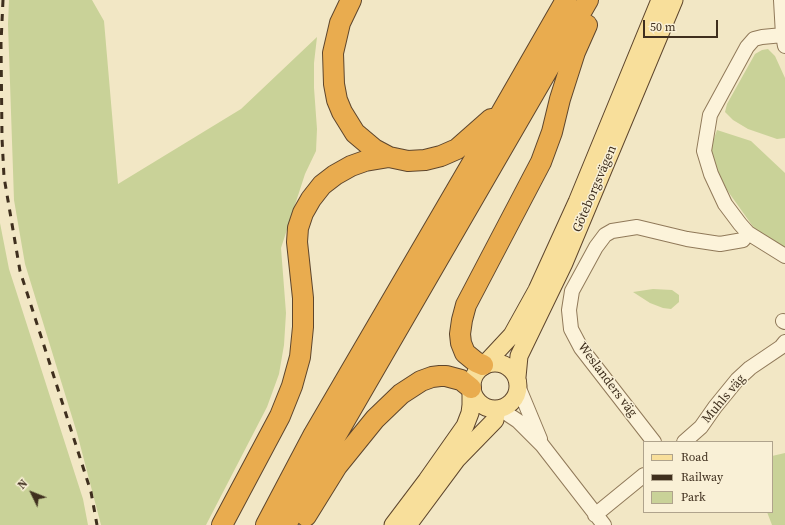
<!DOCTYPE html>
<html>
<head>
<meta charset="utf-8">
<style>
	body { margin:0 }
	#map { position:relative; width:785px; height:525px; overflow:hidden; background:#f2e7c5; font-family:"Source Serif 4",serif }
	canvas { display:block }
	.legend { position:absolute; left:643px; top:441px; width:130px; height:72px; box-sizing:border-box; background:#f9f0d6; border:1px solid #afa38c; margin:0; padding:5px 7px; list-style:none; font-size:12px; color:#3f2f1e }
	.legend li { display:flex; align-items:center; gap:8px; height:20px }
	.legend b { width:20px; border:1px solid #afa38c }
	.north { position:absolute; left:12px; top:473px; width:40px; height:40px; -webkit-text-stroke:3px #f9f0d6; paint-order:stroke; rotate:313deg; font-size:11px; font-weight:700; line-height:16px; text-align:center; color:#3f2f1e }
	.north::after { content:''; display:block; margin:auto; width:14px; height:18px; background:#3f2f1e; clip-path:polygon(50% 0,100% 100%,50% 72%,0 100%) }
	.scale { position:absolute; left:643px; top:20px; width:75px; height:18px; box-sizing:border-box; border:2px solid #3f2f1e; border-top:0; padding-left:5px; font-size:12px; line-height:14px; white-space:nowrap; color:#3f2f1e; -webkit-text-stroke:3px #f9f0d6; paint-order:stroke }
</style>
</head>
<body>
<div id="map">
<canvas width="785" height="525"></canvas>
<ul class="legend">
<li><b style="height:5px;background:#f8df9b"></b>Road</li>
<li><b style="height:5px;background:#3f2f1e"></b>Railway</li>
<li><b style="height:11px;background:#c9d298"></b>Park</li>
</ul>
<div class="north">N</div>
<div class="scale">50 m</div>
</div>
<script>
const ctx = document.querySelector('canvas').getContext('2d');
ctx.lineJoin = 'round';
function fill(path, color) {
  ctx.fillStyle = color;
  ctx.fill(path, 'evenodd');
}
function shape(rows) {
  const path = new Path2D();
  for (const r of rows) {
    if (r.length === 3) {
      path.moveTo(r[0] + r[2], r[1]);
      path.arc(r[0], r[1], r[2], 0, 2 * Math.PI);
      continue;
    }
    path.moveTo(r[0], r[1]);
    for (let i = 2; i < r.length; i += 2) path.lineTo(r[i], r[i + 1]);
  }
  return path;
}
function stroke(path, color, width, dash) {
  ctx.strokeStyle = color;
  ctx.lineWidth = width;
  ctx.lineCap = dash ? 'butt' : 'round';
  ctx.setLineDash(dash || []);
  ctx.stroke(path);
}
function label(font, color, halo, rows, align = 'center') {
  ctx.font = font + ' "Source Serif 4",serif';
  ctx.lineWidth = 3;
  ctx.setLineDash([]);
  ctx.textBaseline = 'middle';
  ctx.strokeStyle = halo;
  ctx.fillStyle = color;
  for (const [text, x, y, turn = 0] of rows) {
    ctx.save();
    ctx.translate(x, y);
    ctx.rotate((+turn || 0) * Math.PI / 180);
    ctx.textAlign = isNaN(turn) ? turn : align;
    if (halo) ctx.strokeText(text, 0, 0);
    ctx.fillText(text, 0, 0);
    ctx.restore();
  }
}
fill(shape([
	[9,0,92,0,104,21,118,184,241,109,317,37,314,63,314,88,317,129,316,151,305,174,281,248,286,313,284,345,279,374,267,407,206,525,101,525,77,433,25,264,14,200,8,24],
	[768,49,775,56,785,78,785,138,777,139,748,129,733,120,725,112,727,104,755,54,762,50],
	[717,130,751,141,785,173,785,248,768,240,754,228,727,190,715,166,712,156,712,144],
	[0,223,9,269,83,499,88,525,0,525],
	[653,289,672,290,679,295,679,302,671,309,663,308,650,303,633,292],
	[785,453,785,525,772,525,767,512,772,512,772,456]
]), '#c9d298');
const minor = shape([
	[781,0,783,35,785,46],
	[783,35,762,37,754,39,747,47,710,115,704,151,711,174,725,204,740,224,748,233,785,256],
	[783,321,785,322],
	[518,386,540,439],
	[500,409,518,421,542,445,604,525],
	[654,442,581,348,571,329,569,310,572,291,596,247,605,235,612,231,637,227,687,239,720,244,743,240,748,233],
	[684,442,701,427,715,407,737,380,750,368,781,347,785,342],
	[595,515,644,475]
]);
const major = shape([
	[495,386,23],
	[485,364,512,335,537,290,577,202,660,0],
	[517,377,519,356,564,263,674,0],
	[393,525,427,480,465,426,470,413,471,405,471,392],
	[408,525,457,459,495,420,497,409]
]);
const highway = shape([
	[351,0,340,23,333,53,334,84,337,100,342,112,355,133,374,149,389,157],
	[483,365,476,362,465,353,461,343,460,334,462,320,466,305,541,162,552,132,560,99,575,52,587,25],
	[306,516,337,466,375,419,401,394,421,381,432,377,440,376,446,376,461,380,471,388],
	[222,525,280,416,292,386,300,357,303,327,303,298,297,242,298,228,303,213,311,199,322,185,335,175,351,166,365,161,389,157,408,161,425,160,441,156,457,149,491,119],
	[266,525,314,434,485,141,566,0],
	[286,525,330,446,588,0]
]);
stroke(minor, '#907959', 16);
stroke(major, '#5e462d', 19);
stroke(highway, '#5e462d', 22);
stroke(minor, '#fcf3da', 14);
stroke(major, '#f8df9b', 17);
stroke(highway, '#e9ac4f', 20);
stroke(shape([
	[3,0,1,43,2,138,4,177,20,271,91,492,97,525]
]), '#3f2f1e', 3, [7, 7]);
label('13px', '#3f2f1e', '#f9f0d6', [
	["Göteborgsvägen",595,189,-67],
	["Weslanders väg",607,380,53],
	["Muhls väg",724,399,-50]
]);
</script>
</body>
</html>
